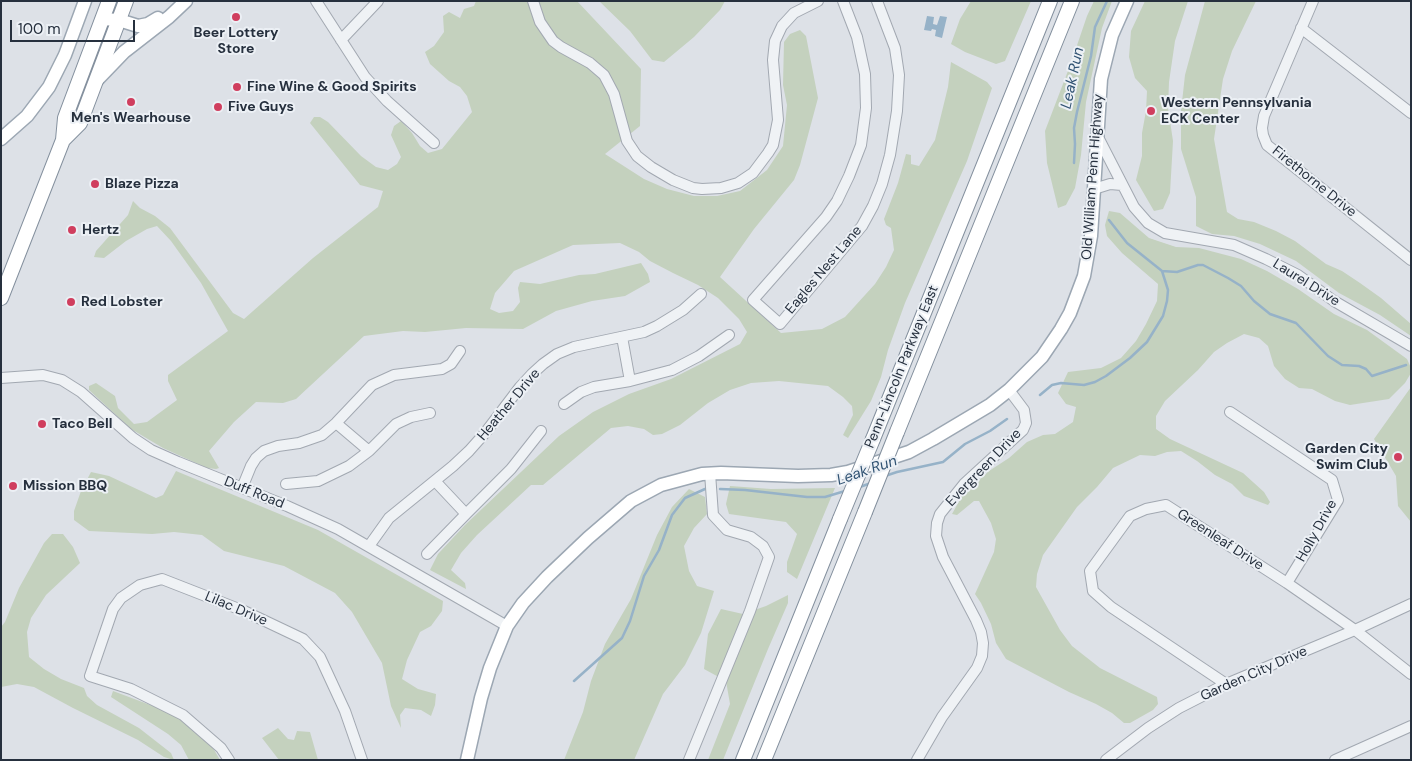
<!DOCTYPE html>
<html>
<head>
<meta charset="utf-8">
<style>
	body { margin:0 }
	#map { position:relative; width:1412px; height:761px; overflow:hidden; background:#dde1e7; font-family:"DM Sans",sans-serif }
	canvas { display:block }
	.frame { position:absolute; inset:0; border:2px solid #26303e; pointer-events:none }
	.scale { position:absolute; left:10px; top:20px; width:125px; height:22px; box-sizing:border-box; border:2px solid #26303e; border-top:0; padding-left:6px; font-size:15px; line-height:18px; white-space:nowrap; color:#26303e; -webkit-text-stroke:4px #ecf0f5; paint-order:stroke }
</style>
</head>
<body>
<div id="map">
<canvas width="1412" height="761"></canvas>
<div class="frame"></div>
<div class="scale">100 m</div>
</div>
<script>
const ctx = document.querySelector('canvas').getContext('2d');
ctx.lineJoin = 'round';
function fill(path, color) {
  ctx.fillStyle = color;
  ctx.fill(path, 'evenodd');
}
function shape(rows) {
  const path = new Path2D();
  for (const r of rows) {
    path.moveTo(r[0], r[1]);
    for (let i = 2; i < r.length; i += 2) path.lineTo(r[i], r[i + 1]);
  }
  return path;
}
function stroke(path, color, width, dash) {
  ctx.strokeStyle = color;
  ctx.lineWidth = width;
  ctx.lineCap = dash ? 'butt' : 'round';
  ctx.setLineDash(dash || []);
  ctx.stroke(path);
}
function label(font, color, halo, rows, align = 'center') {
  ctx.font = font + ' "DM Sans",sans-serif';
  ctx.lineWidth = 4;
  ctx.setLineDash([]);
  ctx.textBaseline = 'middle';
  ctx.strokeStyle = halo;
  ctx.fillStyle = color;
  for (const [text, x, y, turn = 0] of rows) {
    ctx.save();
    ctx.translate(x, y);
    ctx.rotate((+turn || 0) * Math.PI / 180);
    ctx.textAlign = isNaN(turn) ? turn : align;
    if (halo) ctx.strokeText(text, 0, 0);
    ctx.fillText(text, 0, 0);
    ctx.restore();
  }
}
fill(shape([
	[476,1,577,1,641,69,640,126,605,154,644,179,667,189,694,196,717,196,740,191,767,170,783,146,787,105,783,85,784,42,790,34,800,30,806,36,818,98,800,165,794,180,754,229,720,277,781,333,822,329,845,317,875,284,886,267,894,250,891,228,886,225,884,219,898,183,906,154,911,155,911,164,919,166,935,140,948,87,951,62,987,82,992,88,967,161,905,303,888,350,881,377,871,401,848,438,843,435,853,415,852,406,843,397,828,386,779,381,751,383,730,390,708,403,680,425,662,434,653,435,644,429,628,426,611,428,543,485,531,485,477,535,461,553,451,570,465,583,466,589,430,570,438,554,465,525,559,436,593,412,629,394,671,379,740,344,747,332,739,319,718,298,698,285,673,273,650,261,639,252,620,243,573,245,514,271,495,293,490,309,499,313,513,311,520,302,518,288,520,282,540,284,579,275,595,274,641,263,648,274,650,282,625,296,592,301,556,311,523,329,466,328,425,332,403,331,364,336,296,399,283,403,256,402,234,422,209,451,219,468,216,469,207,468,163,448,131,429,89,390,89,386,96,383,115,396,118,408,134,424,147,422,177,400,168,381,168,375,228,331,201,283,171,241,157,226,147,229,126,241,104,258,94,257,96,251,128,215,133,201,140,208,155,216,170,228,233,313,244,319,313,258,378,207,383,191,360,185,310,123,314,117,320,117,328,122,361,156,376,167,388,170,397,164,401,157,391,135,394,126,401,121,412,133,420,146,428,153,442,149,472,112,467,96,460,87,449,81,430,64,425,52,434,46,444,32,443,16,449,12,460,18,464,9,474,6],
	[599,1,725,1,720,10,694,37,664,62,652,60,630,31],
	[971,1,1031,1,1005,61,996,64,965,52,951,44,960,19],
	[1094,1,1112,1,1102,28,1086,102,1081,155,1075,188,1066,205,1058,208,1047,163,1045,131,1071,63,1087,16],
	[1145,1,1188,1,1175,41,1169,82,1168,108,1173,141,1170,193,1163,209,1154,211,1136,180,1142,156,1142,133,1146,111,1147,91,1135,78,1129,57,1131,31],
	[1205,1,1256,1,1232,51,1223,79,1214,139,1227,212,1238,219,1254,222,1276,231,1295,241,1326,264,1342,271,1360,283,1381,298,1411,324,1411,336,1380,315,1339,293,1296,261,1260,244,1234,236,1212,234,1196,226,1196,197,1181,149,1181,111,1185,75],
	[1109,211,1120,213,1149,238,1176,247,1199,248,1241,259,1267,271,1298,289,1334,314,1367,330,1407,359,1411,368,1411,373,1405,383,1389,399,1350,405,1335,401,1312,389,1299,388,1285,379,1274,366,1268,346,1259,338,1244,334,1227,343,1214,352,1198,370,1165,401,1156,416,1156,429,1170,439,1243,473,1264,492,1270,502,1268,505,1244,496,1232,484,1215,475,1197,461,1181,451,1167,452,1155,456,1140,455,1113,468,1097,487,1077,507,1043,555,1037,574,1036,587,1060,630,1072,646,1100,668,1157,697,1158,704,1153,710,1130,723,1124,723,1112,713,1096,704,1069,692,1006,659,996,643,991,624,981,603,975,594,994,552,996,539,991,523,979,501,974,501,957,515,952,514,962,496,989,471,1009,458,1027,442,1043,435,1055,434,1073,422,1076,407,1066,404,1058,393,1068,372,1101,368,1121,358,1136,341,1146,324,1157,301,1158,284,1122,253,1107,236,1105,225],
	[1411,387,1411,522,1398,506,1396,476,1374,439],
	[176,471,318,530,443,601,442,611,431,626,420,632,407,660,402,679,418,689,436,694,435,705,431,716,421,710,405,708,400,715,401,728,391,706,382,663,352,612,335,593,284,566,224,551,202,535,174,532,152,534,89,531,74,520,74,511,81,491,91,472,109,476,156,498,163,495],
	[730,486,771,489,835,488,797,579,787,572,787,562,797,534,786,522,729,514,726,504],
	[689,489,705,497,707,514,694,528,684,546,689,571,697,586,714,591,701,633,685,665,663,694,634,760,564,760,583,712,591,681,605,644,631,599,657,535,672,507],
	[52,534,63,534,73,547,80,563,46,595,31,618,27,632,29,657,44,669,61,679,84,688,87,696,97,705,139,728,171,753,174,760,164,757,138,740,73,708,34,687,17,684,1,687,1,627,5,622,19,588,44,543],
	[788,595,788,603,768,649,723,760,708,760,730,704,726,681,704,669,708,634,721,609,743,614,766,606],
	[113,691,177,715,209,741,220,760,189,760,181,745,168,734,111,697],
	[278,728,288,739,294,740,297,731,310,732,318,760,279,760,262,738]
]), '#c4d1be');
fill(shape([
	[927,16,934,17,933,24,937,25,940,16,947,17,942,38,935,36,936,30,932,29,931,31,924,30]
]), '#96b2c8');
stroke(shape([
	[1074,163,1075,144,1074,128,1077,112,1091,56,1095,27,1107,1],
	[1162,271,1177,272,1198,265,1203,265,1228,278,1241,286,1254,301,1270,314,1296,323,1328,356,1342,365,1359,366,1366,369,1372,376,1406,365],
	[1040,395,1052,385,1061,383,1084,385,1095,382,1106,376,1130,358,1147,342,1163,316,1167,301,1168,290,1162,271,1127,243,1109,220],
	[885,476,897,472,943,462,965,444,990,431,1007,419],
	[857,488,871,483],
	[720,489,745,490,807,497,825,497,845,491],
	[574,681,622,638,630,621,644,576,659,550,672,515,685,498,705,489]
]), '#96b2c8', 2.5);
const minor = shape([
	[316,1,365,77,387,101,434,143],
	[533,1,540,22,553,41,561,47,590,63,604,75,614,94,627,141,637,156,651,167,673,180,693,188,702,189,721,188,738,183,753,173,768,153,773,145,778,120,773,60,775,41,782,26,794,13,818,1],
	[843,1,857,37,865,74,866,108,861,145,849,176,837,201,826,217,753,300,780,324,862,226,873,206,882,184,890,155,897,111,899,75,895,48,877,1],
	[1313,1,1264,116,1262,128,1263,135,1267,145,1411,260],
	[1301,28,1411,113],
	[341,40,378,1],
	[1098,137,1134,207,1148,223,1165,233,1234,245,1266,259,1298,275,1334,301,1411,346],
	[1094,189,1110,184,1122,185],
	[622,337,630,381,672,370,699,356,729,335],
	[1,378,43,375,62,380,81,392,133,438,151,450,178,462,287,506,338,529,507,626],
	[564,404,581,392,594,387,630,381],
	[1230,412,1332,480,1338,500,1287,583],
	[369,451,396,424,411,417,430,413],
	[286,484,318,481,349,466,369,451,336,423],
	[242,488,251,466,256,458,264,451,278,446,299,443,322,435,336,423,372,385,394,375,442,369,451,364,460,351],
	[466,514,511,469,541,431],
	[369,546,389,518,453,466,469,451,485,433,520,387,532,374,543,364,557,354,574,347,644,332,657,326,683,310,701,294],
	[427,554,466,514,435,481],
	[1226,684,1111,607,1093,591,1090,571,1130,516,1146,509,1166,505,1287,583,1355,630,1411,674],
	[229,760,221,748,183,715,131,689,90,676,113,609,121,598,140,585,162,579,244,611,303,639,320,657,345,711,362,760],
	[689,760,750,611,769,557,763,546,751,537,727,530,713,515,710,473],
	[917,760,942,717,977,668,982,656,983,643,981,632,976,620,943,557,936,536,937,523,940,514,964,484,1023,430,1026,423,1024,410,1009,390],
	[1106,760,1148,728,1179,708,1226,684,1355,630,1411,604],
	[1335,760,1411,726]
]);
const major = shape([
	[102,19,119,20,138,26,148,24,158,18],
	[98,79,124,52,169,17,186,1],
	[1,139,27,116,49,87,65,55,85,1],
	[467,760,481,698,490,668,507,626,523,603,547,577,588,538,631,501,661,485,702,474,721,473,798,476,831,475,848,472,909,452,933,439,990,405,1009,390,1042,357,1061,329,1070,313,1084,276,1091,236,1101,79,1112,35,1127,1]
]);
const highway = shape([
	[63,140,80,123,126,1],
	[1,298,63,140,65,118,109,1],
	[897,432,1072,1],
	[873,439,1050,1],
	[743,760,840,519],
	[764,760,865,512]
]);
stroke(minor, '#a2a8b1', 12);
stroke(major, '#9ca7b3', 15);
stroke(highway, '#84909e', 16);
stroke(minor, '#eff2f5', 10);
stroke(major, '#fff', 12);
stroke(highway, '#fff', 14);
const highwayBridge = shape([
	[865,512,897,432],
	[840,519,873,439]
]);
stroke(highwayBridge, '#84909e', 16, []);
stroke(highwayBridge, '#fff', 14);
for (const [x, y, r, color] of [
	[236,17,5,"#d03e5e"],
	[237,87,5,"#d03e5e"],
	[131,102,5,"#d03e5e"],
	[218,107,5,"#d03e5e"],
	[1151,111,5,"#d03e5e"],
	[95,184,5,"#d03e5e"],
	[72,230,5,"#d03e5e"],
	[71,302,5,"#d03e5e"],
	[42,424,5,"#d03e5e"],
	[1398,457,5,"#d03e5e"],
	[13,486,5,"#d03e5e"]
]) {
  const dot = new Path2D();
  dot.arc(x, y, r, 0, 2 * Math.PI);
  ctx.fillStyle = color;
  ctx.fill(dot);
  stroke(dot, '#ecf0f5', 2);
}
label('bold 14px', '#26303e', '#ecf0f5', [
	["Beer Lottery",236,33,"center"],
	["Store",236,49,"center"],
	["Fine Wine & Good Spirits",247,87],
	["Western Pennsylvania",1161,103],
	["ECK Center",1161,119],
	["Five Guys",228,107],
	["Men's Wearhouse",131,118,"center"],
	["Blaze Pizza",105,184],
	["Hertz",82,230],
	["Red Lobster",81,302],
	["Taco Bell",52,424],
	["Garden City",1388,449,"right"],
	["Swim Club",1388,465,"right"],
	["Mission BBQ",23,486]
], 'left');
label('14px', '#26303e', '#ecf0f5', [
	["Old William Penn Highway",1093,177,-86],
	["Firethorne Drive",1314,182,39],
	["Eagles Nest Lane",824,270,-50],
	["Laurel Drive",1306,283,32],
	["Penn-Lincoln Parkway East",902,367,-68],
	["Heather Drive",509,405,-50],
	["Evergreen Drive",984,468,-46],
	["Duff Road",254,493,22],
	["Holly Drive",1317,531,-61],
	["Greenleaf Drive",1220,540,33],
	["Lilac Drive",236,609,23],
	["Garden City Drive",1254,674,-24]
]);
label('italic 15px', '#305272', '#ecf0f5', [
	["Leak Run",1073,78,-78],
	["Leak Run",867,471,-19]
]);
</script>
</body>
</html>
